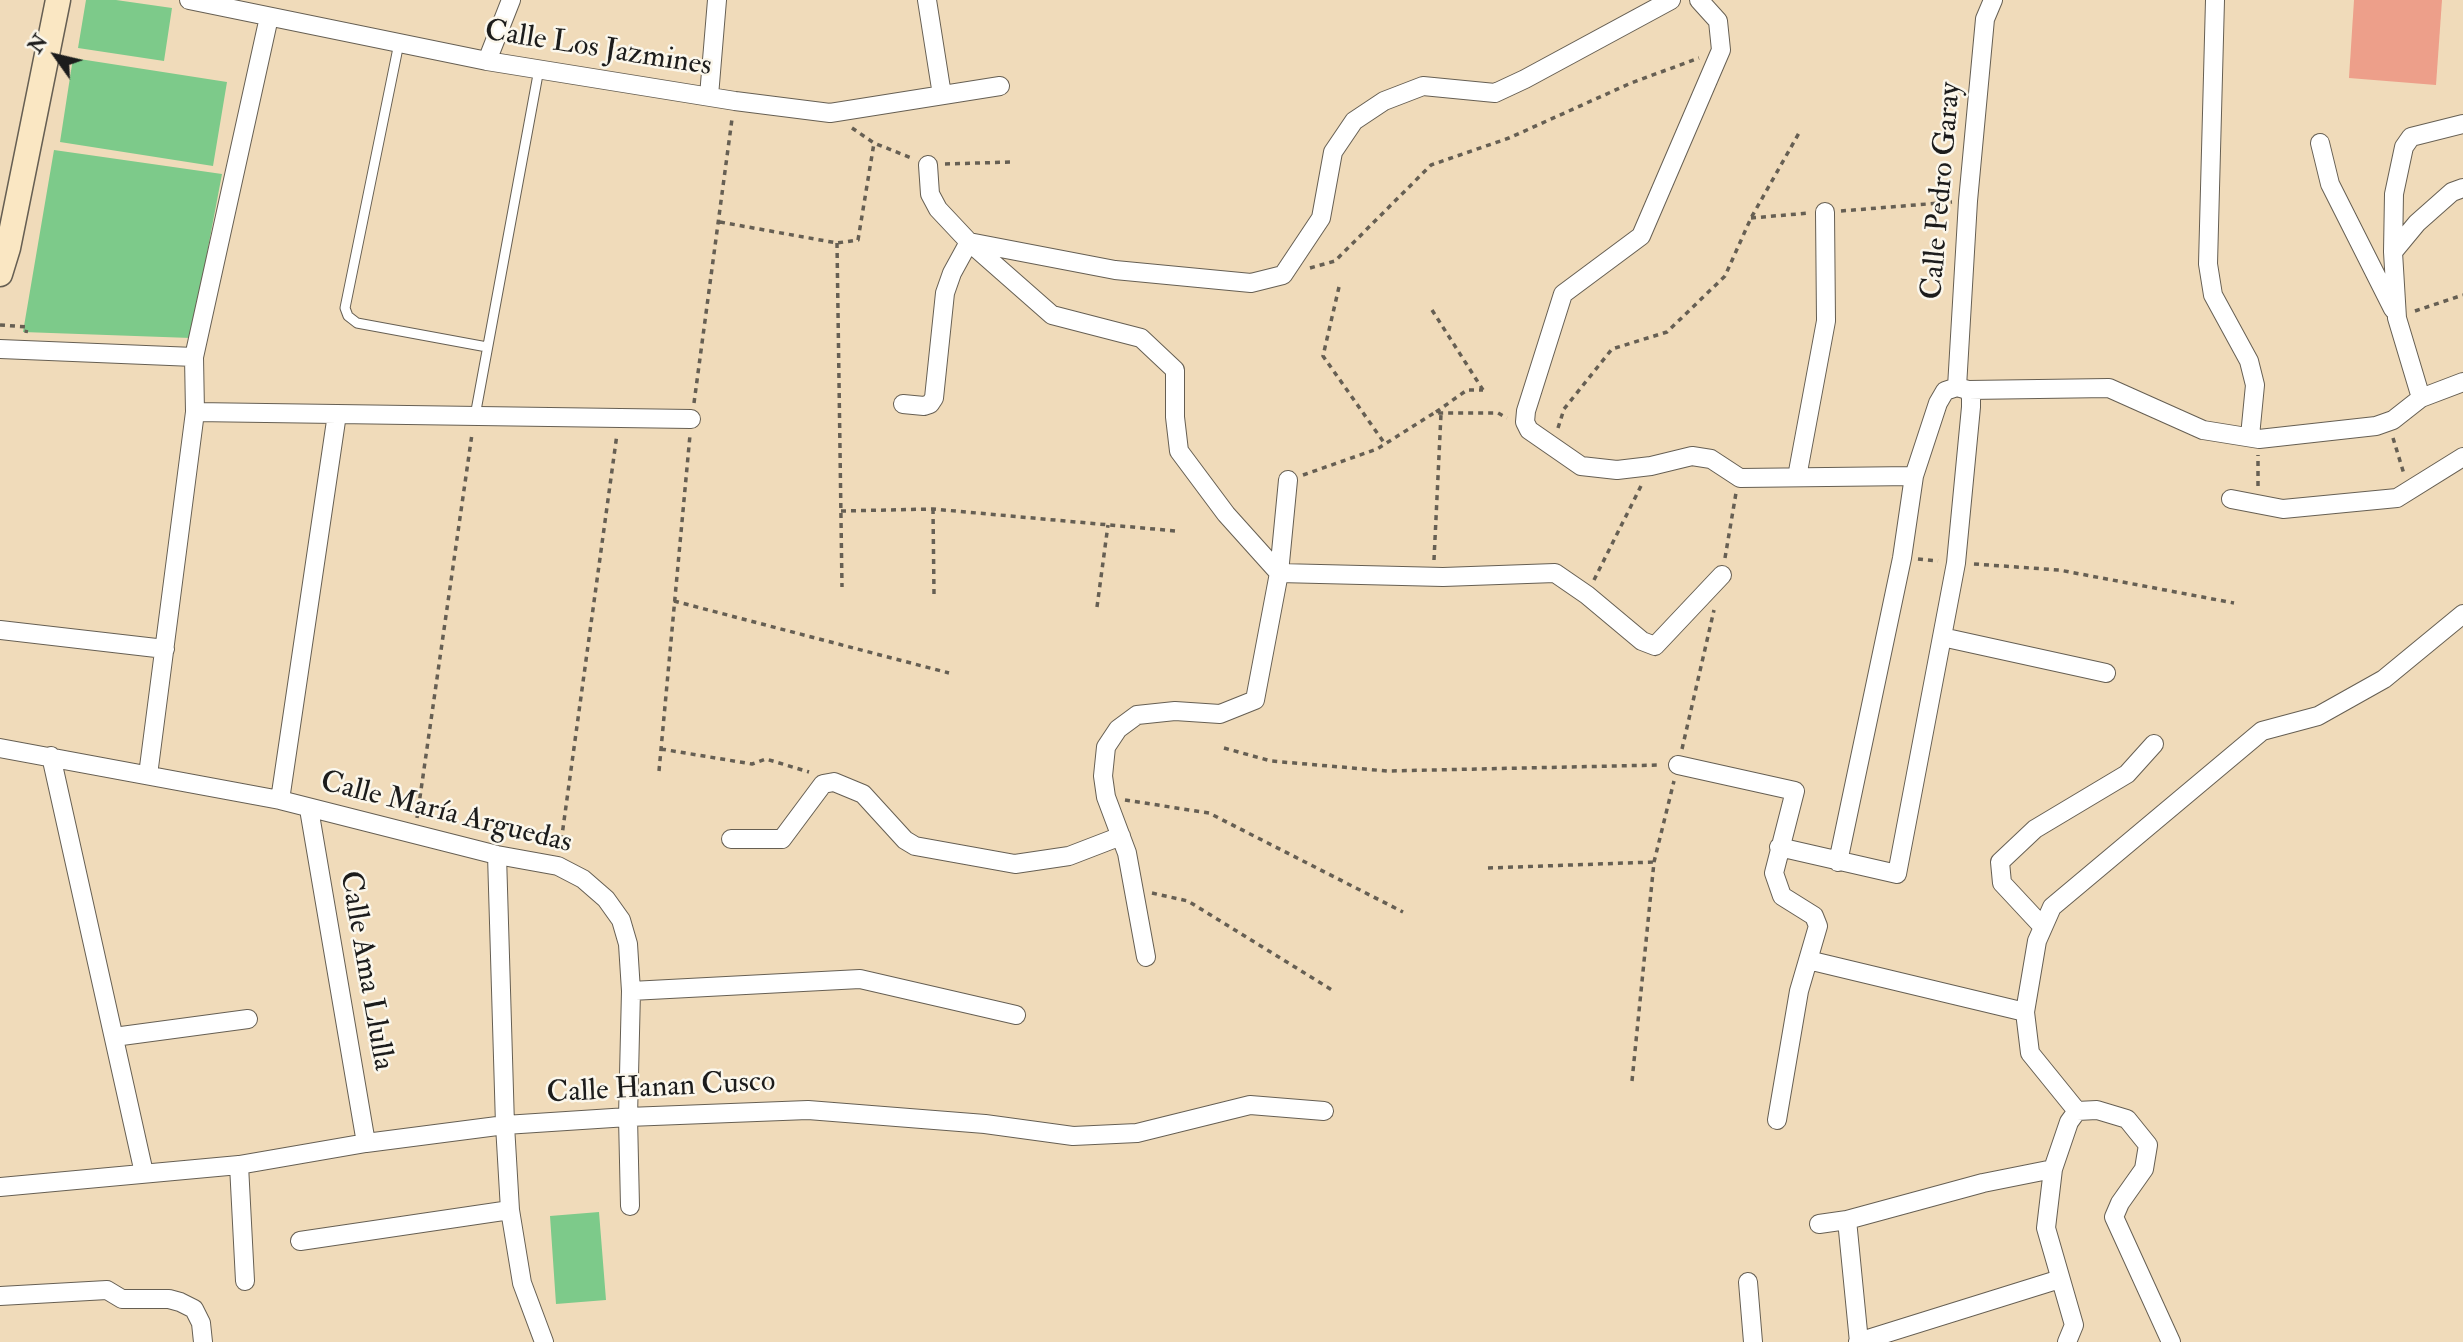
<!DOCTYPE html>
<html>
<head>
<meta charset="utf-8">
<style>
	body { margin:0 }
	#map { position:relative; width:2463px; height:1342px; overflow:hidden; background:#f0dbba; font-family:"IM FELL Double Pica",serif }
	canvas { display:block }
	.north { position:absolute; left:21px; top:21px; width:70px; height:70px; -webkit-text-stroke:5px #fbf7ec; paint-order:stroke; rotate:304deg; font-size:19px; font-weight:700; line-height:28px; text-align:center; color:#1c1c1c }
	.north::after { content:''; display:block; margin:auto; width:24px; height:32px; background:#1c1c1c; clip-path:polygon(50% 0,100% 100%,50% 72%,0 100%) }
</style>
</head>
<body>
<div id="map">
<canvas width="2463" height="1342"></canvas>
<div class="north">N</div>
</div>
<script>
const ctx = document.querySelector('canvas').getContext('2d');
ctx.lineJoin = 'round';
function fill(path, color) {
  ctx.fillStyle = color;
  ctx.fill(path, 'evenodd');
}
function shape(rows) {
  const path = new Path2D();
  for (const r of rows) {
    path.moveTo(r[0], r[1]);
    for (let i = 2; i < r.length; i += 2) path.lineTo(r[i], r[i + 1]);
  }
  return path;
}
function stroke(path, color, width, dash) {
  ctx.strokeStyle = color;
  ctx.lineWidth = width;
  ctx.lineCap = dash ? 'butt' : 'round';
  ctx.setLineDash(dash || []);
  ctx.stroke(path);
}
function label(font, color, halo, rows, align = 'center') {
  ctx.font = font + ' "IM FELL Double Pica",serif';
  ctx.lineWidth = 5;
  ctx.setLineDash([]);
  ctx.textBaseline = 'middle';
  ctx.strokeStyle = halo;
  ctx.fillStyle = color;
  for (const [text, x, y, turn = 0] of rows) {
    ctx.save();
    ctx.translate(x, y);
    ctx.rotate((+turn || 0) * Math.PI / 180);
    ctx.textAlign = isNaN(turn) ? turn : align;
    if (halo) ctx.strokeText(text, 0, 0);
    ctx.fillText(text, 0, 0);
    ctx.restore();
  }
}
fill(shape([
	[86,0,116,0,172,8,164,61,78,48],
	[73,58,227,82,213,166,60,142],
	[54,150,222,174,191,338,23,332],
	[599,1212,606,1300,556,1304,550,1216]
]), '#7dca8a');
fill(shape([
	[2354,0,2442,0,2436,85,2349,78]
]), '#ed9f8a');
const lane = shape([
	[399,43,345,308,348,316,357,323,487,347],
	[475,416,539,69]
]);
const street = shape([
	[189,0,487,61,735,101,830,113,1000,86],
	[927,0,942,95],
	[1699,0,1718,21,1721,50,1641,236,1563,294,1526,411,1525,422,1529,430,1581,466,1617,470,1651,466,1692,456,1711,459,1740,478,1914,476],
	[2215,0,2208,264,2213,295,2249,361,2255,385,2250,436],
	[487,61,511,0],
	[709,96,717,0],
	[2320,143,2330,184,2393,309],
	[928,165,930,194,938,209,969,242,1115,270,1251,283,1283,275,1321,218,1333,152,1354,121,1384,101,1423,86,1495,93,1525,79,1671,0],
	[2393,252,2417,223,2452,192,2463,188],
	[0,349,194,357],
	[1957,387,1968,201,1985,19,1993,0],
	[2421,398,2397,318,2393,252,2394,194,2404,147,2411,137,2463,124],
	[903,404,924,406,930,404,934,398,945,293,952,273,969,242,1052,315,1141,338,1175,370,1175,417,1179,451,1226,514,1279,573,1255,700,1220,714,1175,711,1137,715,1118,729,1106,747,1103,776,1106,797,1127,853,1146,957],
	[195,412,691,419],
	[1797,477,1826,321,1825,212],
	[1288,480,1279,573,1443,577,1555,573,1587,595,1642,641,1655,646,1722,575],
	[2231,499,2283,509,2397,498,2463,457],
	[0,630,165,649],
	[1942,637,2106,673],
	[0,748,280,800,497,855,558,866,583,879,606,899,621,920,628,944,631,991,628,1117,630,1206],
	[51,756,144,1173],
	[1678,765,1795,791,1774,873,1782,896,1814,916,1818,926,1799,991,1777,1120],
	[148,775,195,412,194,357,269,17],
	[280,800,337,414],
	[309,809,366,1143],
	[731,839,782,839,823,784,834,782,863,794,905,840,915,846,1015,864,1069,856,1121,836],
	[1779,847,1897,874,1956,563,1971,407,1971,397,1968,390],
	[497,855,505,1125,510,1210,522,1283,544,1342],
	[1838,862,1902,558,1914,476,1938,403,1945,391,1957,387,1968,390,2109,388,2203,430,2259,439,2376,426,2393,420,2421,398,2463,382],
	[2043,927,2002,883,2000,862,2035,829,2127,774,2154,744],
	[1808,960,2025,1012],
	[631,991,860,979,1016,1015],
	[114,1037,248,1019],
	[2077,1111,2030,1053,2025,1012,2037,941,2052,907,2262,731,2318,716,2384,679,2463,614],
	[239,1165,245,1281],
	[0,1187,239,1165,366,1143,505,1125,628,1117,808,1110,985,1124,1073,1136,1137,1133,1250,1105,1324,1111],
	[1847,1220,1859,1342],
	[1819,1224,1847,1220,1983,1183,2053,1169],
	[300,1241,510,1210],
	[1748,1282,1753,1342],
	[0,1296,107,1290,122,1299,169,1299,180,1302,194,1309,201,1323,203,1342],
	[1858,1342,2060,1279],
	[2067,1342,2074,1325,2046,1228,2053,1169,2069,1122,2077,1111,2097,1110,2127,1119,2148,1145,2144,1169,2120,1203,2114,1217,2171,1342]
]);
const secondary = shape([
	[0,274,8,248,58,0]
]);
stroke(lane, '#665f53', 11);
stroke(street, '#665f53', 20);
stroke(secondary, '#665f53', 27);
stroke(shape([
	[852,128,874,143,914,159],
	[945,164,1012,162],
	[1841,211,1952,202],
	[1751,218,1809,213],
	[720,222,837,243,858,240,874,143],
	[837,243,842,587],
	[1310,268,1335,261,1431,165,1509,138,1631,83,1699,58],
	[1339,287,1323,356,1385,444],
	[1432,310,1483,390],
	[2415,311,2463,295],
	[0,325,27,327,26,333],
	[694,403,732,119],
	[1436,412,1467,390,1483,390],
	[1558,428,1564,409,1612,349,1667,332,1725,276,1751,218,1799,133],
	[2393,438,2404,474],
	[1303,475,1377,449,1434,413,1498,413,1507,418],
	[2258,486,2258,455],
	[933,509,934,594],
	[841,511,933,509,1176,531],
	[1725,558,1736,493],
	[1918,559,1938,561],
	[1434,560,1441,414],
	[1974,564,2059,570,2234,603],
	[1594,580,1642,484],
	[674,601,949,673],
	[1097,607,1108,525],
	[1224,748,1271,761,1387,771,1660,765],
	[661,749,752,764,766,759,809,772],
	[1682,749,1714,610],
	[659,771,690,435],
	[1125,800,1209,813,1403,912],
	[417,818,472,434],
	[560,850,617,434],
	[1488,868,1654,862],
	[1152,893,1188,901,1332,990],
	[1632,1081,1654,862,1674,781]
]), '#665f53', 3.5, [5, 5]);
stroke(lane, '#fff', 9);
stroke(street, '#fff', 18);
stroke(secondary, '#fae7c3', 24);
label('30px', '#1c1c1c', '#fbf7ec', [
	["Calle Los Jazmines",598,50,9],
	["Calle Pedro Garay",1943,191,-85],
	["Calle María Arguedas",446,814,14],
	["Calle Ama Llulla",365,971,80],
	["Calle Hanan Cusco",661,1089,-3]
]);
</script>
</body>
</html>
